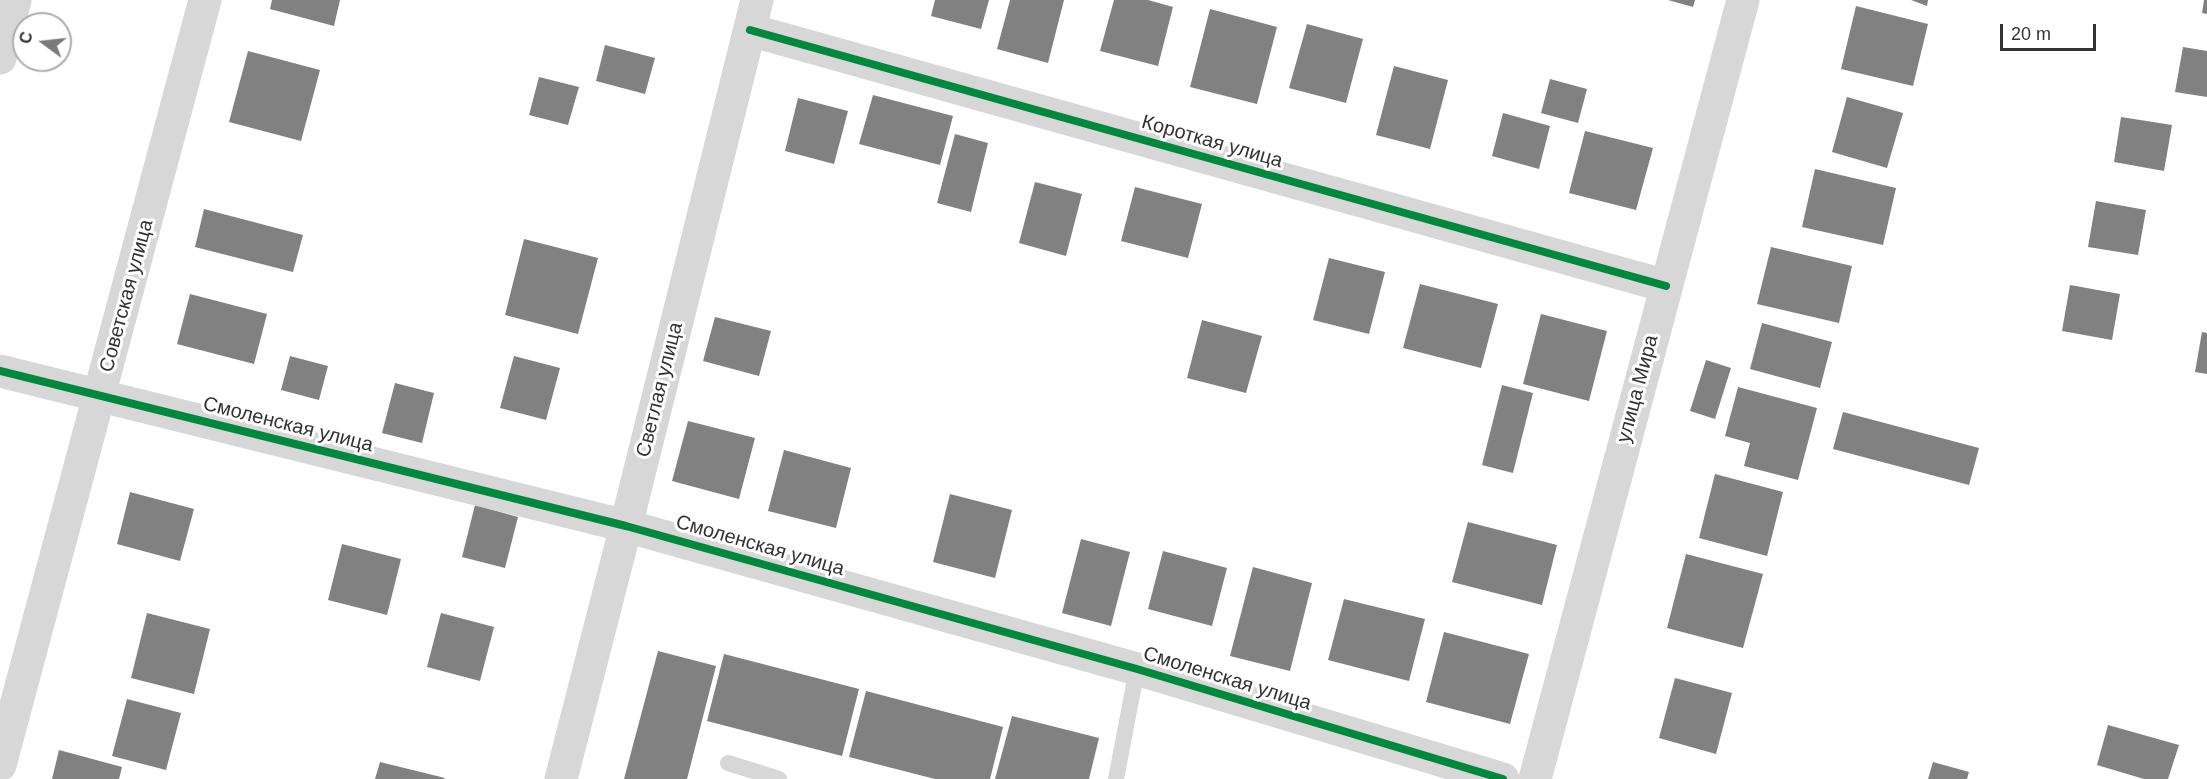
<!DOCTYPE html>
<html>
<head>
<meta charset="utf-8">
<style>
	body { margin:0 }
	#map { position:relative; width:2207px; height:779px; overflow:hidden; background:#fff; font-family:Arial,sans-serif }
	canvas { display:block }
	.north { position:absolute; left:12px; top:12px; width:60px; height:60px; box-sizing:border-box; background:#fff; border:2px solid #adadad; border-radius:50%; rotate:285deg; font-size:16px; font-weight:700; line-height:24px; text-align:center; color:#333 }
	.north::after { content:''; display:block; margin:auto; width:21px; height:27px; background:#7a7a7a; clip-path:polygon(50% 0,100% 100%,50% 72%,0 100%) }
	.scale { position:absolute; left:2000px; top:24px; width:96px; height:27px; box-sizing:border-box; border:3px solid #333; border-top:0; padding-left:8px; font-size:18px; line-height:21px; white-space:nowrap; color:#333; -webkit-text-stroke:4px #fff; paint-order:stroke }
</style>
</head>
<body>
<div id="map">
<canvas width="2207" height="779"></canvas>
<div class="north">С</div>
<div class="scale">20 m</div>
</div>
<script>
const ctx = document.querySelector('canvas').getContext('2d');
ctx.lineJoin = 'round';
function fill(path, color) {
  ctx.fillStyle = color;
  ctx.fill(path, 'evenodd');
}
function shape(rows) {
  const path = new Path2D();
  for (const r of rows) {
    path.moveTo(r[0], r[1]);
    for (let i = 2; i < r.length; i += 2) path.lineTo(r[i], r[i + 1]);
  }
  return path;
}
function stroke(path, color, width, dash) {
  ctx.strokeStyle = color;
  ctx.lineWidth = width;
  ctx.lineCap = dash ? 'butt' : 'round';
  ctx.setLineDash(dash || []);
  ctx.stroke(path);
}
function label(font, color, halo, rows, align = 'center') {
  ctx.font = font + ' Arial,sans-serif';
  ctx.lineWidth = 6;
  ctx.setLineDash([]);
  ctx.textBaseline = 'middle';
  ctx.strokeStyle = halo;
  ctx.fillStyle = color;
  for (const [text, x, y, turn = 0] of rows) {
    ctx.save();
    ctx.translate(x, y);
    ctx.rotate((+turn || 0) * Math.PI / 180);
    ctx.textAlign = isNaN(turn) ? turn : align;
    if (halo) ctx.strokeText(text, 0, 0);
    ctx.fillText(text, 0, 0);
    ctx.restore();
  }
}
fill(shape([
	[272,0,340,0,334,26,270,9],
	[935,0,989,0,981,29,931,16],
	[1010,0,1064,0,1048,63,997,49],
	[1114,0,1148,0,1173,7,1158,66,1100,51],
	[1668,0,1695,0,1693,7],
	[1911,0,1928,0,1927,6],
	[2204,0,2207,0,2207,14,2202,13],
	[1856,6,1928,24,1913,86,1841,69],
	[1210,9,1277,27,1257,104,1190,87],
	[1307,24,1363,39,1346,103,1289,88],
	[605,45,655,58,645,94,596,81],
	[2183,47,2207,51,2207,97,2175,92],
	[248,51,320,70,301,141,229,122],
	[1394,66,1448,80,1430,149,1376,135],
	[539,77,579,87,568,125,529,115],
	[1550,79,1587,89,1578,123,1541,113],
	[873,95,953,116,940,165,859,144],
	[1847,97,1903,113,1887,168,1832,152],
	[798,98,848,111,834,164,785,151],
	[1503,113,1550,126,1539,169,1492,156],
	[2121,117,2172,125,2164,171,2114,162],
	[1585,131,1653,148,1636,210,1569,193],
	[955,134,988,143,971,212,937,203],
	[1815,169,1896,188,1883,245,1802,227],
	[1035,182,1082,194,1066,256,1019,243],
	[1135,187,1202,204,1188,258,1121,241],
	[2096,201,2146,210,2138,255,2088,247],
	[204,209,303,235,293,272,195,247],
	[524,239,598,258,578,334,505,315],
	[1771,247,1852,266,1839,323,1757,304],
	[1329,258,1385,272,1369,334,1313,320],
	[1420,284,1498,304,1481,368,1403,348],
	[2070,285,2120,294,2112,340,2062,331],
	[190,294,267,314,254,364,177,344],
	[1541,314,1607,331,1589,401,1523,384],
	[715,317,771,331,759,376,703,361],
	[1202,320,1262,336,1246,393,1187,378],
	[1762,323,1832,342,1820,388,1750,369],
	[2202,332,2207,333,2207,374,2195,372],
	[290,356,328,366,319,400,281,390],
	[514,356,560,368,546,420,500,408],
	[1706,360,1731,368,1715,419,1690,411],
	[395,383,434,393,422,443,382,433],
	[1502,385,1533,393,1513,473,1482,465],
	[1738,387,1817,408,1798,480,1744,466,1750,443,1725,436],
	[1843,412,1979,448,1969,485,1833,449],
	[688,421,755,438,739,499,672,481],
	[784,450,851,468,836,528,768,511],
	[1715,474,1783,492,1767,556,1699,538],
	[130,492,194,509,180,561,117,544],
	[950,494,1012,510,995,578,933,562],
	[475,505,518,517,505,568,462,557],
	[1468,522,1557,545,1542,605,1452,582],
	[1081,539,1130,552,1111,626,1062,613],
	[342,544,401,559,387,615,328,600],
	[1163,551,1227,568,1212,626,1148,609],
	[1686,554,1763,574,1743,648,1667,628],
	[1253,567,1312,583,1290,671,1230,656],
	[1344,599,1425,619,1409,681,1328,660],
	[147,613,210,629,194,694,131,678],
	[441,613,494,627,480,681,427,667],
	[1444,632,1529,654,1510,724,1426,702],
	[658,651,716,666,687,779,624,779],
	[724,654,859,689,842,756,707,721],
	[1675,678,1732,693,1716,754,1659,738],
	[866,691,1003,727,990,779,935,779,849,757],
	[127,699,181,713,166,770,112,756],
	[1012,716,1099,738,1089,779,995,779],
	[2108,725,2179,745,2168,779,2144,779,2097,765],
	[59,750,122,767,119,779,52,779],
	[380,762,445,778,444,779,375,779],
	[1933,762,1969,772,1967,779,1928,779]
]), '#818181');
stroke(shape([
	[728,763,779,779],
	[1116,779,1137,669]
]), '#d7d7d7', 16);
stroke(shape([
	[750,30,1666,286],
	[0,58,15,0],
	[0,371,626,526,1137,669,1503,779],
	[0,765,205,0],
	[561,779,626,526,757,0]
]), '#d7d7d7', 33);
stroke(shape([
	[1535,779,1743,0]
]), '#d7d7d7', 33);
stroke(shape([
	[750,30,1666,286],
	[0,371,626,526,1137,669,1503,779]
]), '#00873e', 8);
label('20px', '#333', '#fff', [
	["Короткая улица",1212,142,16],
	["Советская улица",127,296,-75],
	["улица Мира",1638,389,-75],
	["Светлая улица",660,390,-76],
	["Смоленская улица",288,425,14],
	["Смоленская улица",760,546,16],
	["Смоленская улица",1227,679,17]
]);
</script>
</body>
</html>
